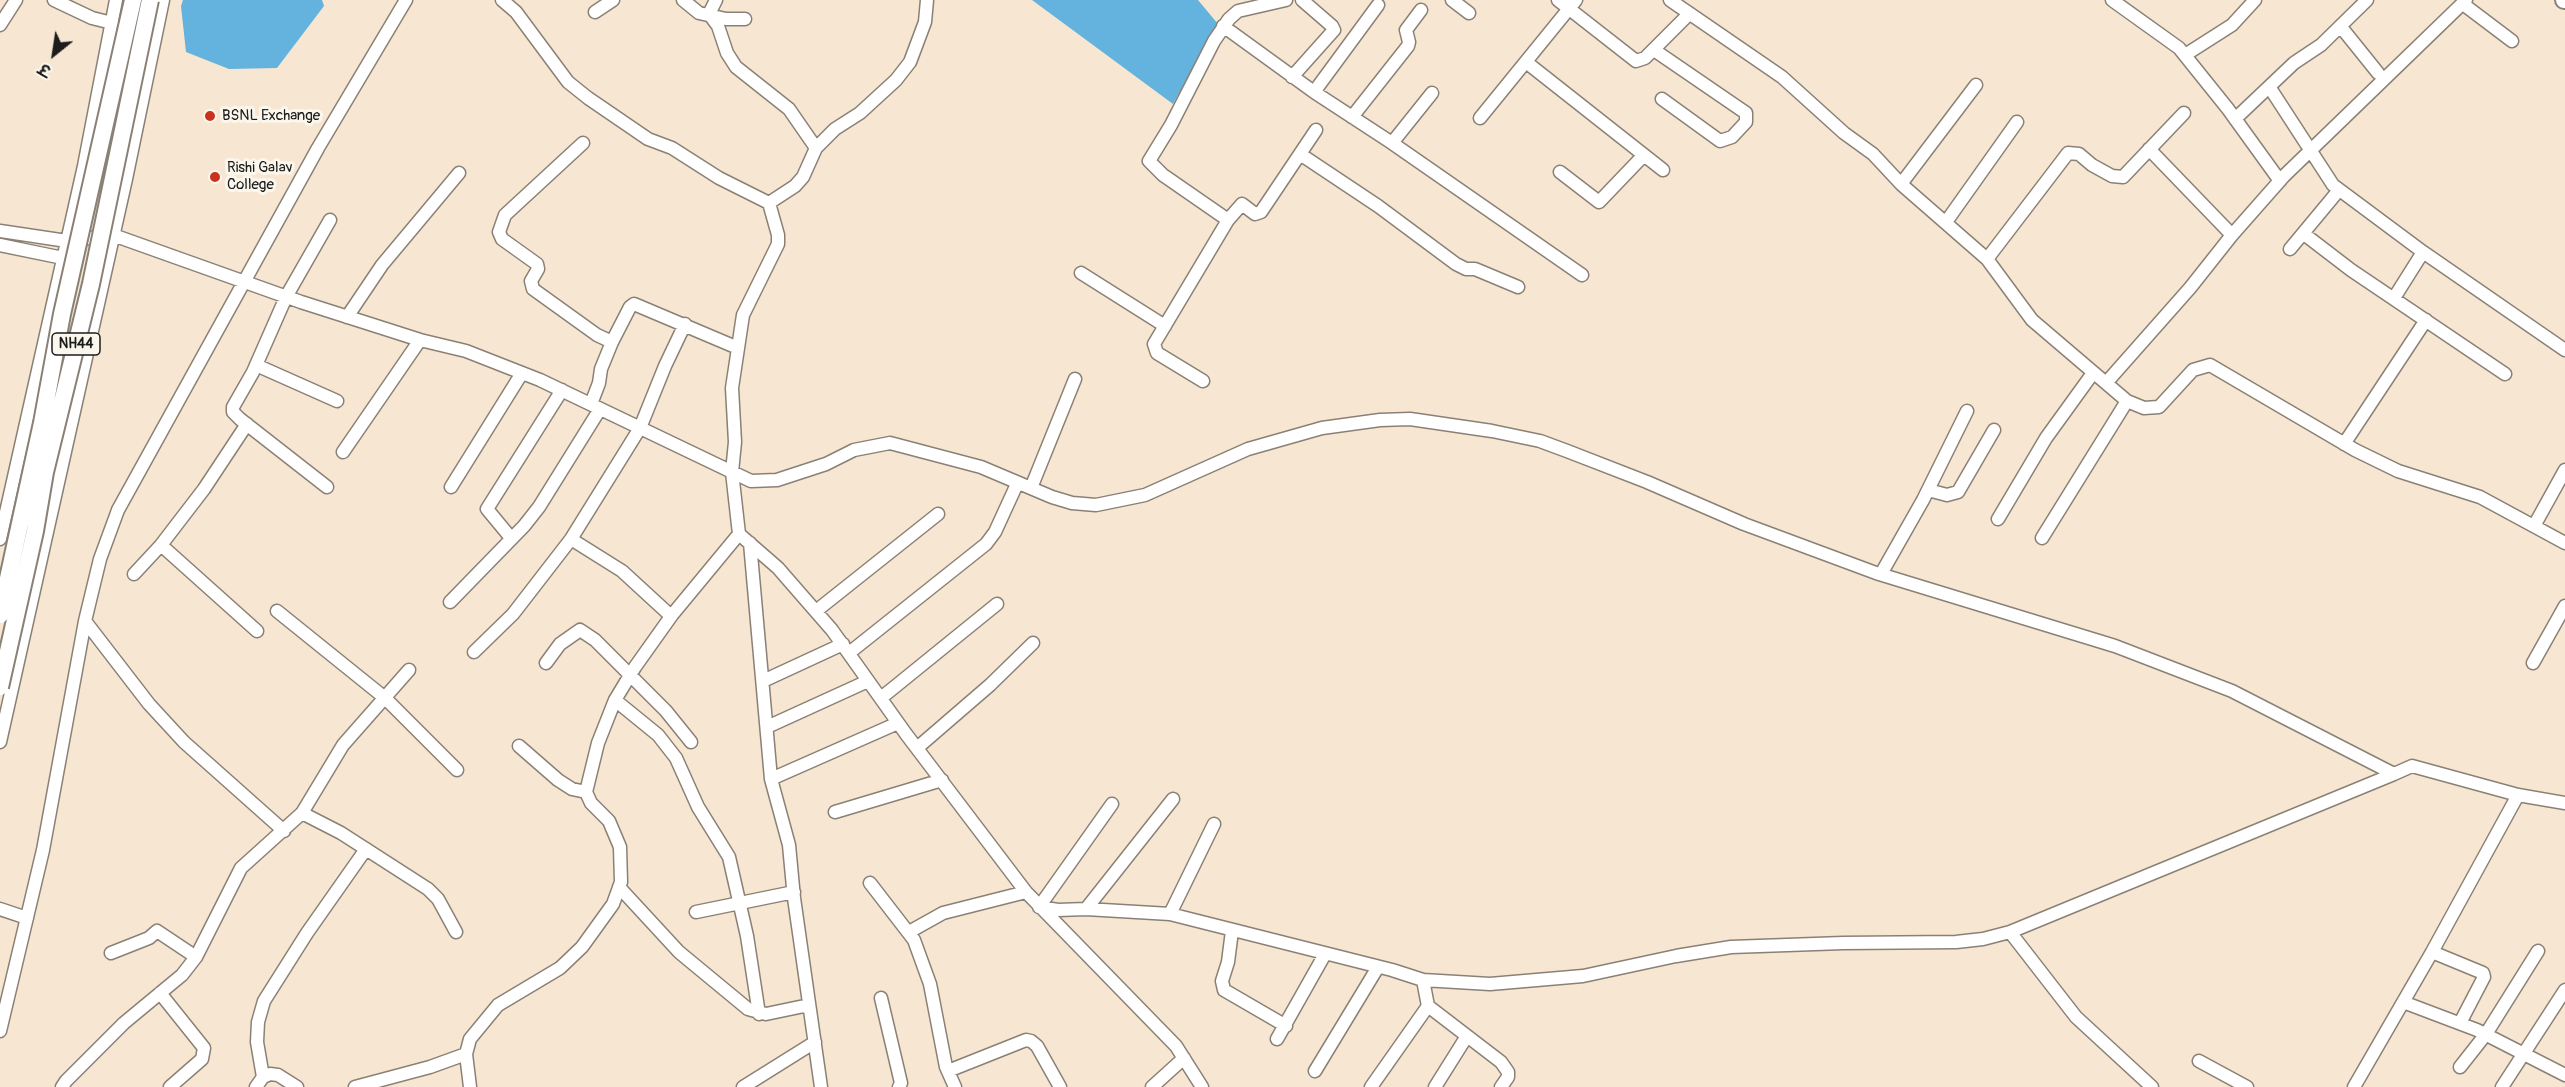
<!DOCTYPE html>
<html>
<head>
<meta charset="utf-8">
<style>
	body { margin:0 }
	#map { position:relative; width:2565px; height:1087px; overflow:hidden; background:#f7e6d1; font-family:Pangolin,"Playpen Sans Deva",sans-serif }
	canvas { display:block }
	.north { position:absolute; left:24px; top:24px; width:60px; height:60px; -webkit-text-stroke:4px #fbf7ec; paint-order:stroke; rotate:210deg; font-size:16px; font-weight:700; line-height:24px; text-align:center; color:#1c1c1c }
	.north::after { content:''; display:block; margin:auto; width:21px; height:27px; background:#1c1c1c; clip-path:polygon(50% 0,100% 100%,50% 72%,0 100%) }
</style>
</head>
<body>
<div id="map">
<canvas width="2565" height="1087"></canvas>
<div class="north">उ</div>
</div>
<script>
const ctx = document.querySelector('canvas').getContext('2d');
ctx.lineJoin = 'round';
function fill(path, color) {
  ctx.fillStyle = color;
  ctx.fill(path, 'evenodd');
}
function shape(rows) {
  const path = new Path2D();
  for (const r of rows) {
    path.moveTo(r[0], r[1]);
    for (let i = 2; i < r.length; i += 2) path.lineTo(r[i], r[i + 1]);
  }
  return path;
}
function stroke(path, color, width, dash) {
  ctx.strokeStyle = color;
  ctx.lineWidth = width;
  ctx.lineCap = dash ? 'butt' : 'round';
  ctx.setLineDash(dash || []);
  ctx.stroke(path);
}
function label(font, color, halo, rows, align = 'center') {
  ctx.font = font + ' Pangolin,sans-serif';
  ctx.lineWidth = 6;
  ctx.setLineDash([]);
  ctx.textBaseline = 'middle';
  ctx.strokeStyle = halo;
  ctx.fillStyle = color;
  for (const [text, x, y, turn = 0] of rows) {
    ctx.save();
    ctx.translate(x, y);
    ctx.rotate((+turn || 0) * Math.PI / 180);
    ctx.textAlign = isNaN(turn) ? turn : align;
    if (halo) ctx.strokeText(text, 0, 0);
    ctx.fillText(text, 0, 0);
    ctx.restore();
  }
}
fill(shape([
	[183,0,322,0,324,6,277,68,229,69,186,52,181,6],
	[1032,0,1198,0,1218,24,1173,104]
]), '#64b2de');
const minor = shape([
	[54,0,92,18,112,23],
	[502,0,516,12,568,82,588,98,648,139,672,148,719,178,769,203,778,235,778,244,743,315,732,388,735,442,732,472,739,534,778,568,832,630,906,734,1026,892,1176,1046,1202,1087],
	[683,0,699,13,726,19,745,19],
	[716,0,709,14,718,26,727,53,736,67,789,109,816,148],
	[1286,0,1238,11,1229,19,1214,41,1171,125,1149,161,1163,175,1228,220,1242,204,1255,214,1261,212,1316,130],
	[1452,0,1469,13],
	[1558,0,1636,61,1645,58,1689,14],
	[1670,0,1782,77,1844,133,1873,154,1901,184,1987,259,2032,320,2127,401,2144,408,2159,407,2193,370,2210,365,2355,450,2398,471,2480,497,2565,543],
	[2112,0,2179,48,2228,109,2280,181],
	[2463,4,2512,41],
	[595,12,613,0],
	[0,25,16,0],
	[1223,26,1314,92,1392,143,1582,275],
	[2341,27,2378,73],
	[1654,50,1746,113,1746,122,1732,137,1720,141,1662,99],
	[2185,55,2232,25,2255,0],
	[1526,62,1663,170],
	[1292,77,1334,30,1332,26,1302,0],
	[2270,88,2333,185,2423,252,2565,350],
	[1314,92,1378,5],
	[1352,117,1408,46,1409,42,1406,30,1421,10],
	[1480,118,1576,0],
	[2235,119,2294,63,2321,45,2367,0],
	[583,143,505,215,499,232,502,239,537,264,538,269,531,281,533,289,597,335,612,342],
	[1392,143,1432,93],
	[2149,149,2232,235],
	[1300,154,1378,206,1456,264,1466,269,1475,269,1518,287],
	[1560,172,1599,202,1644,155],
	[1901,184,1976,85],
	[769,203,795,186,803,177,816,148,835,129,860,113,896,80,910,62,925,22,927,0],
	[1946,222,2017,122],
	[0,231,67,241,113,235,301,302,420,340,466,351,540,380,751,481,777,480,826,464,854,450,890,443,981,467,1052,497,1072,503,1096,505,1145,495,1248,449,1322,428,1380,420,1410,419,1492,431,1540,441,1567,451,1647,482,1744,524,1876,573,2115,646,2232,691,2394,774,2412,766,2518,795,2565,803],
	[2304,234,2351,270,2505,374],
	[0,245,63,258],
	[2290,249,2339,190],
	[1987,259,2068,153,2079,154,2092,165,2112,176,2123,177,2184,113],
	[1081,273,1165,326],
	[2394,298,2423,252],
	[347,317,382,265,459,173],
	[256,365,337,401],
	[1203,381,1157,353,1154,344,1228,220],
	[2106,383,2190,288,2232,235,2284,176,2466,0],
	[591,404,599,383,601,369,612,342,630,307,634,304,738,348],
	[2344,444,2426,320],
	[343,452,420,340],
	[327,487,240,419,233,412,233,407,253,372,286,297,330,220],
	[451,487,522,373],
	[1031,488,1075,379],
	[1928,490,1947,495,1958,492,1994,430],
	[1998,519,2046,438,2093,373],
	[2534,526,2565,470],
	[511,538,487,509,562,390],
	[2042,538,2127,401],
	[0,539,84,166,116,0],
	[571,539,622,571,671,616],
	[750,543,771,779,789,845,794,898,821,1087],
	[161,545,257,631],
	[134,574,161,545,204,489,247,424],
	[1881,574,1923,500,1967,411],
	[450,602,524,526,539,507,600,409],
	[277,611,385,698,457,770],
	[816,611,938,514],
	[85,621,149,704,184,742,284,831],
	[474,652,513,614,571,539,640,428,665,366,685,324],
	[849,653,986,544,995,532,1017,484],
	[546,663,560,644,580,630,595,640,666,711,691,742],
	[2533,663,2565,606],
	[763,681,843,644],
	[881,698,997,604],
	[615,700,658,735,676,758,698,807,729,857,747,936,759,1014],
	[767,727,868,681],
	[0,742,126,179,163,0],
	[519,746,558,780,572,789,586,792],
	[917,748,990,685,1033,643],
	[771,779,898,723],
	[1112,804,1039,907,1058,910,1086,909,1170,914,1392,970,1423,980,1490,984,1583,976,1676,956,1731,947,1843,943,1956,942,1983,939,2010,932,2394,774],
	[835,812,942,780],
	[302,813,341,833,428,889,438,899,456,932],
	[870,883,914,940,930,984,946,1067,955,1087],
	[619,887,679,952,748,1009,766,1014,809,1005],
	[0,909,27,918],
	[1086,909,1173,799],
	[696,912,794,892],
	[1170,914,1214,824],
	[1232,931,1228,962,1222,981,1224,990,1286,1026],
	[909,932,943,913,1026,892],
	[2010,932,2076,1017,2152,1087],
	[2432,952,2483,973,2484,977,2460,1023],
	[111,953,149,938,157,931,196,957],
	[160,993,204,1048,202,1059,170,1087],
	[881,998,901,1083,899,1087],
	[2403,1002,2477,1030,2565,1075],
	[1428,1006,1501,1062,1508,1072,1508,1077,1501,1087],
	[0,1031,43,850,85,621,100,559,118,510,318,148,406,0],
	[1277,1039,1325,954],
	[2199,1061,2247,1087],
	[2460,1067,2486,1034,2538,951],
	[948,1071,1026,1040,1031,1041,1037,1046,1060,1087],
	[1315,1071,1378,967],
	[263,1077,257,1042,258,1022,264,1001,307,933,366,849],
	[62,1087,66,1081,124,1023,182,975,196,957,241,868,302,813,343,745,409,670],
	[256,1087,263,1077,270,1074,278,1075,297,1087],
	[355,1087,430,1067,466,1054],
	[470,1087,466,1054,470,1039,498,1005,560,968,582,947,613,904,621,882,620,847,609,821,591,803,586,792,598,743,615,700,635,667,672,615,739,534],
	[743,1087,815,1042],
	[1152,1087,1184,1058],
	[1371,1087,1428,1006,1423,980],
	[1435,1087,1467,1036],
	[2354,1087,2432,952,2518,795],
	[2502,1087,2565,990]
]);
const highway = shape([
	[2564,0,2565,0]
]);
stroke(minor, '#8a8176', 15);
stroke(highway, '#8a8176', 20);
stroke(minor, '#fff', 12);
stroke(highway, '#fff', 16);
const highwayBridge = shape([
	[0,615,42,423,62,314,133,0],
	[0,687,35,531,45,472,91,284,150,0]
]);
stroke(highwayBridge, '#8a8176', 20, []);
stroke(highwayBridge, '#fff', 16);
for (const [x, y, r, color] of [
	[210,116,6,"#c8321e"],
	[215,177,6,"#c8321e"]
]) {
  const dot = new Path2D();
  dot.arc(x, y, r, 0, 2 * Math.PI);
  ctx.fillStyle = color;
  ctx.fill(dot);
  stroke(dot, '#fbf7ec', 2);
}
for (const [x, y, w] of [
	[76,344,48]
]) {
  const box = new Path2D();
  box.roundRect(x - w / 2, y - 11, w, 22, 4.5);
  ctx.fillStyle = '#fbf7ec';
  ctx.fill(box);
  stroke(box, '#1c1c1c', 1.5);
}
label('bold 14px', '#1c1c1c', null, [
	["NH44",76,344]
]);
label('15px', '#1c1c1c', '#fbf7ec', [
	["BSNL Exchange",222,116],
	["Rishi Galav",227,168],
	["College",227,185]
], 'left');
</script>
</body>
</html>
